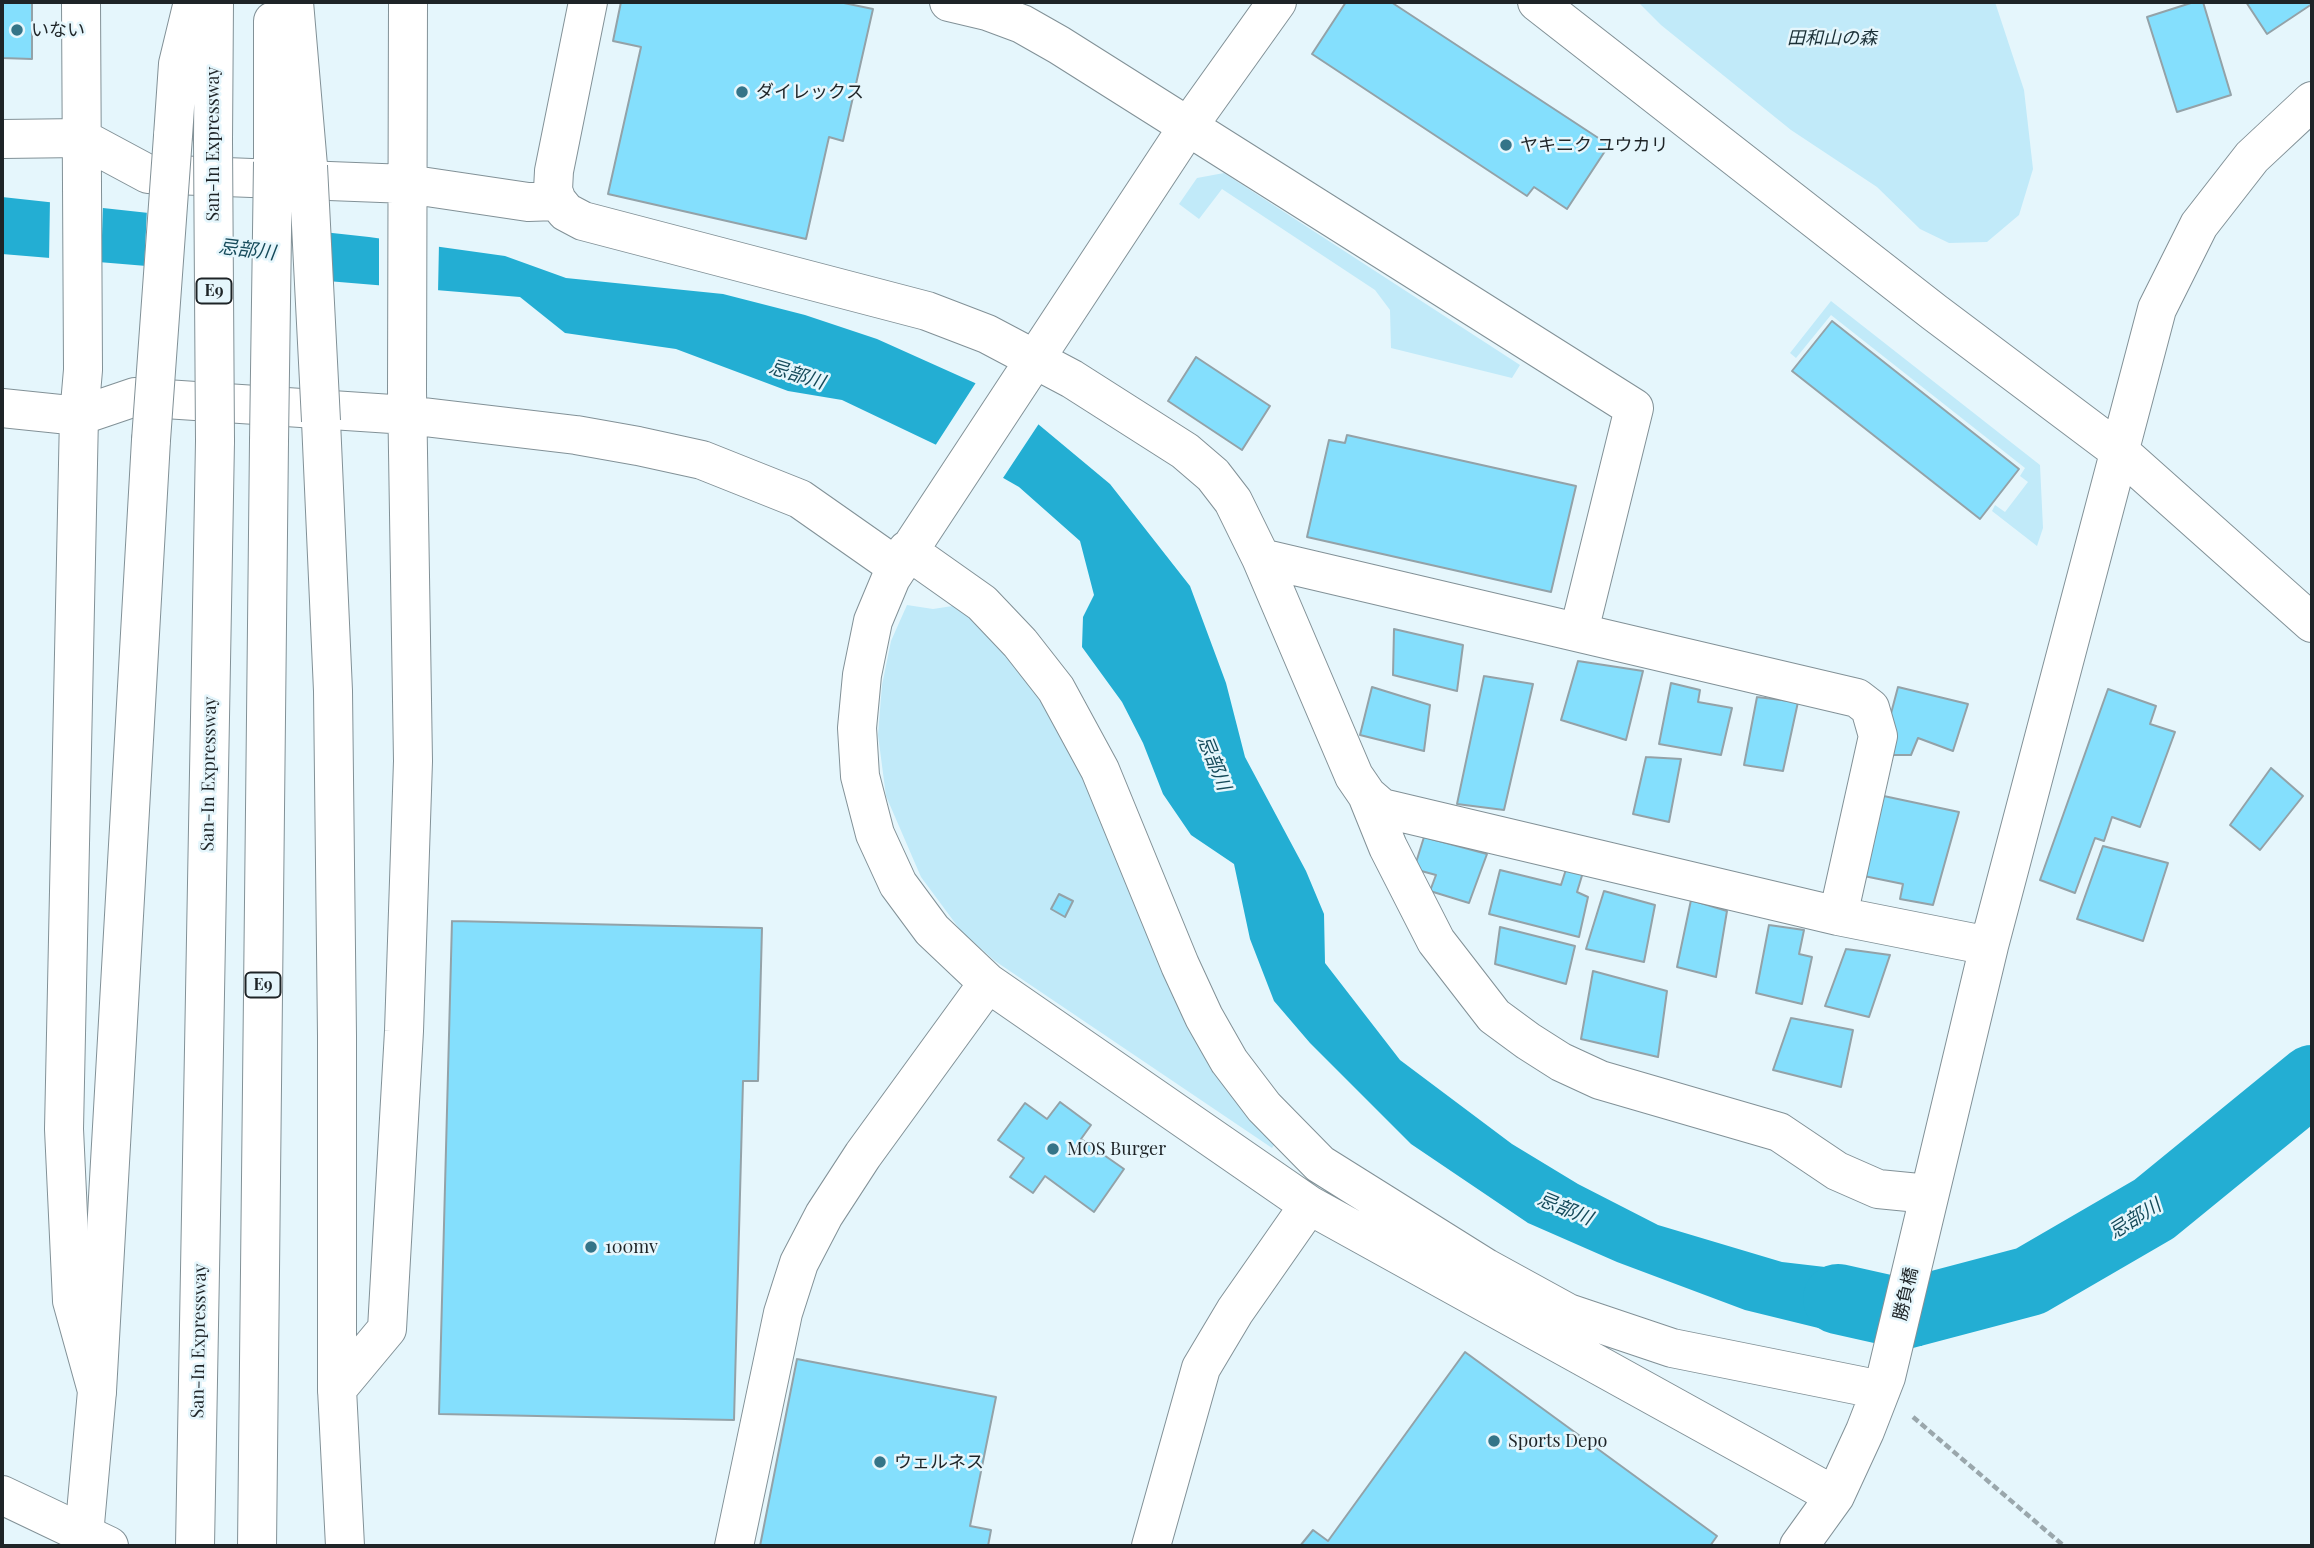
<!DOCTYPE html>
<html>
<head>
<meta charset="utf-8">
<style>
	body { margin:0 }
	#map { position:relative; width:2314px; height:1548px; overflow:hidden; background:#e5f6fc; font-family:"Playfair Display",serif }
	canvas { display:block }
	.frame { position:absolute; inset:0; border:4px solid #1e2427; pointer-events:none }
</style>
</head>
<body>
<div id="map">
<canvas width="2314" height="1548"></canvas>
<div class="frame"></div>
</div>
<script>
const ctx = document.querySelector('canvas').getContext('2d');
ctx.lineJoin = 'round';
function fill(path, color) {
  ctx.fillStyle = color;
  ctx.fill(path, 'evenodd');
}
function shape(rows) {
  const path = new Path2D();
  for (const r of rows) {
    path.moveTo(r[0], r[1]);
    for (let i = 2; i < r.length; i += 2) path.lineTo(r[i], r[i + 1]);
  }
  return path;
}
function stroke(path, color, width, dash) {
  ctx.strokeStyle = color;
  ctx.lineWidth = width;
  ctx.lineCap = dash ? 'butt' : 'round';
  ctx.setLineDash(dash || []);
  ctx.stroke(path);
}
function label(font, color, halo, rows, align = 'center') {
  ctx.font = font + ' "Playfair Display","Noto Sans JP",serif';
  ctx.lineWidth = 5;
  ctx.setLineDash([]);
  ctx.textBaseline = 'middle';
  ctx.strokeStyle = halo;
  ctx.fillStyle = color;
  for (const [text, x, y, turn = 0] of rows) {
    ctx.save();
    ctx.translate(x, y);
    ctx.rotate((+turn || 0) * Math.PI / 180);
    ctx.textAlign = isNaN(turn) ? turn : align;
    if (halo) ctx.strokeText(text, 0, 0);
    ctx.fillText(text, 0, 0);
    ctx.restore();
  }
}
fill(shape([
	[1638,2,1995,2,2024,90,2033,169,2019,215,1987,242,1949,243,1920,229,1877,187,1791,130,1661,25],
	[1224,173,1520,365,1512,378,1391,348,1390,310,1375,290,1222,189,1199,219,1179,204,1197,178],
	[1831,301,2040,465,2043,528,2037,546,1992,511,1995,505,2005,512,2028,482,2020,476,2025,468,1831,315,1796,358,1790,353],
	[907,605,933,609,959,605,989,628,1054,711,1280,1136,1272,1148,995,961,961,931,921,877,886,796,878,735,882,685,891,641]
]), '#c1eaf9');
fill(shape([
	[2,197,369,237,505,256,566,278,723,294,805,315,877,339,975,383,1026,414,1110,484,1190,586,1226,683,1245,757,1306,871,1324,914,1325,963,1400,1060,1512,1144,1578,1184,1658,1225,1782,1262,1868,1272,1938,1272,1922,1346,1847,1335,1745,1310,1617,1262,1528,1223,1411,1144,1310,1043,1274,1001,1250,939,1234,864,1191,835,1163,794,1143,743,1122,702,1082,647,1083,617,1094,595,1080,541,1019,487,991,471,842,400,788,391,676,349,565,333,520,297,2,254]
]), '#23aed3');
fill(shape([
	[50,198,103,204,101,267,49,263],
	[147,209,330,229,332,285,144,270],
	[379,235,439,243,438,293,379,288],
	[977,381,1040,422,1001,481,935,446],
	[1932,1268,1914,1348,1855,1340,1870,1269]
]), '#e5f6fc');
stroke(shape([
	[1838,1299,1905,1314,2030,1281,2154,1209,2312,1080]
]), '#23aed3', 70);
const building = shape([
	[2,2,32,2,32,59,2,58,2,2],
	[621,2,839,2,873,9,843,141,829,137,806,239,608,194,641,47,613,41,621,2],
	[1346,2,1391,2,1609,145,1567,209,1534,187,1527,196,1312,54,1346,2],
	[2194,2,2203,2,2231,95,2177,112,2147,17,2194,2],
	[2246,2,2312,2,2312,4,2267,34,2246,2],
	[1832,321,2019,469,1980,519,1792,371,1832,321],
	[1196,357,1270,406,1242,450,1168,401,1196,357],
	[1347,435,1576,486,1551,592,1307,537,1329,440,1345,443,1347,435],
	[1394,629,1463,645,1457,691,1393,675,1394,629],
	[1578,661,1643,671,1626,740,1561,720,1578,661],
	[1484,676,1533,684,1504,810,1457,804,1484,676],
	[1671,683,1700,690,1698,702,1732,708,1721,755,1659,744,1671,683],
	[1372,687,1430,705,1424,751,1360,735,1372,687],
	[1898,687,1968,704,1953,751,1918,738,1911,755,1880,755,1898,687],
	[2108,689,2156,706,2150,724,2175,732,2140,827,2112,817,2104,841,2095,838,2075,893,2040,880,2108,689],
	[1757,697,1798,702,1783,771,1744,765,1757,697],
	[1646,757,1681,759,1669,822,1633,814,1646,757],
	[2271,768,2303,796,2260,850,2230,825,2271,768],
	[1879,795,1959,812,1933,905,1900,899,1903,884,1859,875,1879,795],
	[1424,837,1487,854,1469,903,1430,891,1436,875,1414,869,1424,837],
	[2103,846,2168,863,2143,941,2077,919,2103,846],
	[1568,863,1584,869,1577,892,1588,897,1579,937,1489,914,1500,870,1561,885,1568,863],
	[1604,891,1655,905,1644,962,1586,949,1604,891],
	[1059,894,1073,901,1065,917,1051,909,1059,894],
	[1691,900,1727,911,1716,977,1677,967,1691,900],
	[452,921,762,928,758,1081,743,1081,734,1420,439,1414,452,921],
	[1769,925,1804,930,1799,954,1812,957,1802,1004,1756,993,1769,925],
	[1500,927,1575,946,1566,984,1495,964,1500,927],
	[1846,949,1890,955,1869,1017,1825,1006,1846,949],
	[1593,971,1667,991,1658,1057,1581,1039,1593,971],
	[1791,1018,1853,1030,1841,1087,1773,1070,1791,1018],
	[1060,1102,1091,1125,1081,1139,1124,1169,1094,1212,1045,1176,1033,1193,1010,1177,1024,1158,998,1140,1025,1103,1047,1119,1060,1102],
	[1465,1352,1717,1536,1710,1546,1300,1546,1313,1530,1328,1541,1465,1352],
	[797,1359,996,1397,970,1526,991,1530,988,1546,760,1546,797,1359]
]);
fill(building, '#84dffd');
stroke(building, '#93a2a8', 2);
const minor = shape([
	[81,2,83,370,79,416,64,1129,72,1301,97,1391,83,1546],
	[588,2,554,171,553,190,557,201,566,212,583,221,927,311,987,334,1072,379,1185,451,1213,475,1233,501,1261,558,1354,776,1367,795,1382,808,1838,916,1989,946],
	[949,2,987,11,1022,24,1059,45,1634,408,1579,631],
	[1277,2,1187,128,891,578,873,621,862,675,857,728,860,776,875,834,898,884,932,930,988,983,1309,1205,1835,1496],
	[1537,2,1934,312,2119,451,2312,623],
	[2,139,81,138,148,174,407,184,528,202,557,201],
	[2,408,79,416,135,397,407,415,576,435,638,446,702,460,800,499,897,567],
	[907,550,982,603,1020,643,1056,689,1100,770,1180,965,1204,1017,1229,1061,1264,1107,1320,1164,1486,1268,1568,1313,1672,1348,1881,1390],
	[1261,558,1857,698,1870,708,1878,736,1838,916],
	[1367,795,1388,847,1436,941,1494,1016,1528,1041,1561,1062,1600,1080,1779,1132,1837,1171,1878,1189,1929,1194],
	[345,1546,337,1389,387,1329,404,1031,413,761,407,390,408,2],
	[734,1546,783,1313,799,1263,824,1215,863,1155,988,983],
	[1151,1546,1201,1368,1235,1311,1309,1205],
	[1799,1546,1835,1496,1865,1431,1886,1377,1989,946,2157,309,2199,225,2252,157,2312,101]
]);
const major = shape([
	[2,1495,109,1546]
]);
const highway = shape([
	[294,2,308,166],
	[173,136,178,64,193,2],
	[213,141,214,2],
	[273,162,273,21],
	[321,421,333,691,337,1036,337,1389],
	[97,1391,151,440],
	[195,1546,215,441],
	[257,1546,269,441]
]);
stroke(minor, '#829197', 40);
stroke(major, '#829197', 40);
stroke(highway, '#829197', 40);
stroke(shape([
	[1913,1417,2064,1546]
]), '#9aa7ac', 4.5, [7, 3.5]);
stroke(minor, '#fff', 38);
stroke(major, '#fff', 38);
stroke(highway, '#fff', 38);
const highwayBridge = shape([
	[213,141,215,441],
	[308,166,321,421],
	[151,440,173,136],
	[269,441,273,162]
]);
stroke(highwayBridge, '#829197', 40, []);
stroke(highwayBridge, '#fff', 38);
for (const [x, y, r, color] of [
	[17,30,7,"#347488"],
	[742,92,7,"#347488"],
	[1506,145,7,"#347488"],
	[1053,1149,7,"#347488"],
	[591,1247,7,"#347488"],
	[1494,1441,7,"#347488"],
	[880,1462,7,"#347488"]
]) {
  const dot = new Path2D();
  dot.arc(x, y, r, 0, 2 * Math.PI);
  ctx.fillStyle = color;
  ctx.fill(dot);
  stroke(dot, '#e5f6fc', 2.5);
}
for (const [x, y, w] of [
	[214,291,35],
	[263,985,35]
]) {
  const box = new Path2D();
  box.roundRect(x - w / 2, y - 12.5, w, 25, 5);
  ctx.fillStyle = '#e5f6fc';
  ctx.fill(box);
  stroke(box, '#1e2427', 2);
}
label('bold 16px', '#1e2427', null, [
	["E9",214,291],
	["E9",263,985]
]);
label('18px', '#1e2427', '#e5f6fc', [
	["いない",31,30],
	["ダイレックス",756,92],
	["ヤキニク ユウカリ",1520,145],
	["MOS Burger",1067,1149],
	["100mv",605,1247],
	["Sports Depo",1508,1441],
	["ウェルネス",894,1462]
], 'left');
label('italic 18px', '#1a2f36', '#e5f6fc', [
	["田和山の森",1832,38]
]);
label('18px', '#1e2427', '#e5f6fc', [
	["San-In Expressway",213,144,-90],
	["San-In Expressway",209,774,-89],
	["勝負橋",1906,1294,-77],
	["San-In Expressway",199,1341,-89]
]);
label('italic 19px', '#154a5a', '#e5f6fc', [
	["忌部川",247,250,7],
	["忌部川",797,375,17],
	["忌部川",1214,763,68],
	["忌部川",1565,1209,22],
	["忌部川",2135,1219,-32]
]);
</script>
</body>
</html>
